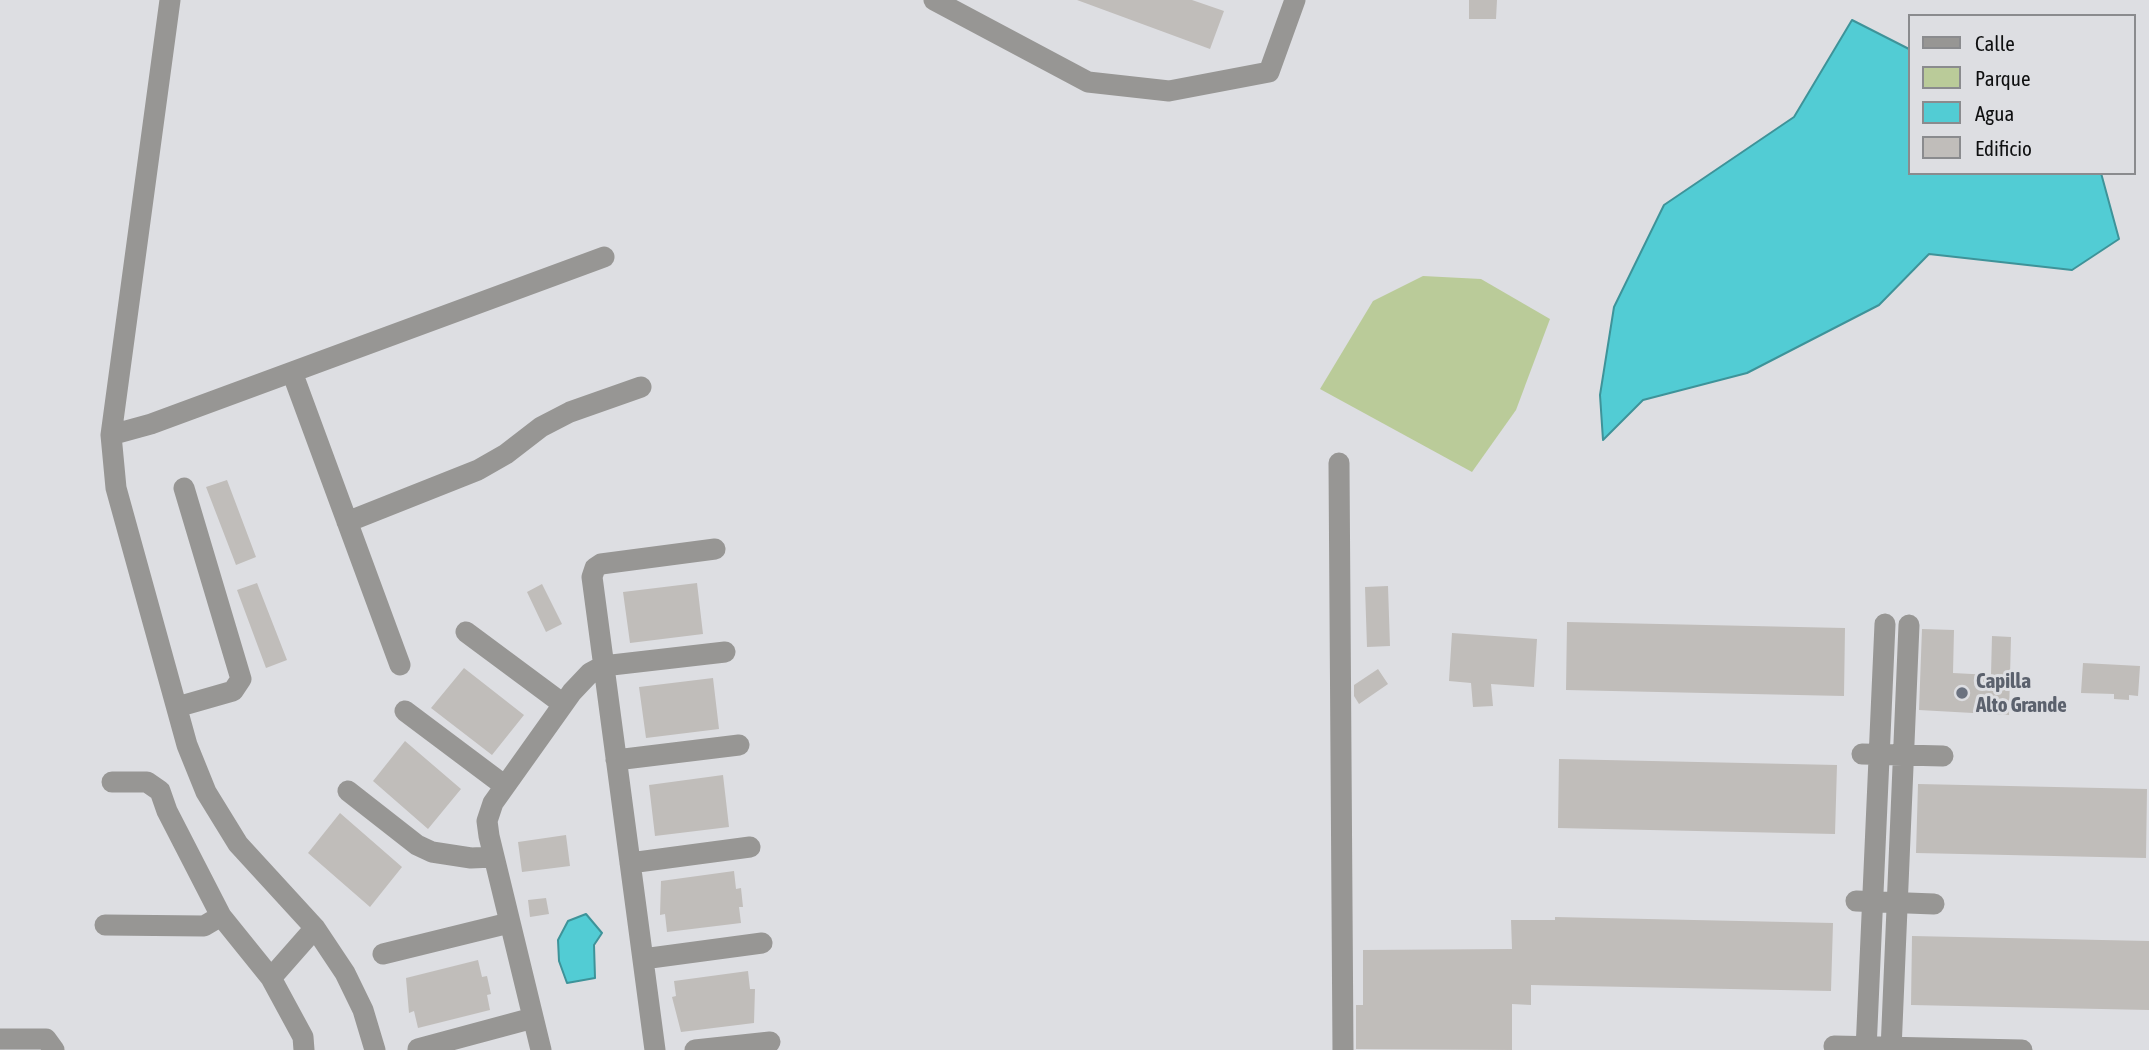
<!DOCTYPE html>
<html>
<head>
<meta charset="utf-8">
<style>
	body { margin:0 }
	#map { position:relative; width:2149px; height:1050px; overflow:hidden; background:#dddee2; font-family:"Asap Condensed",sans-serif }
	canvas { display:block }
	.legend { position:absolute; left:1908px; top:14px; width:228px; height:161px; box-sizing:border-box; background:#dddee2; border:2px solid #8a8b8e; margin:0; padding:9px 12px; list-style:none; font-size:21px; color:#0e0f10 }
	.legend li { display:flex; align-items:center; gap:14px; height:35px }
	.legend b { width:35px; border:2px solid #8a8b8e }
</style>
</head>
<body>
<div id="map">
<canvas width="2149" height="1050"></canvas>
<ul class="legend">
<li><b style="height:9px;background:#979694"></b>Calle</li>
<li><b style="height:19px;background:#bacb99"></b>Parque</li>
<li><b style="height:19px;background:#52ccd4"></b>Agua</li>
<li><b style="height:19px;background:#c0bdba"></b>Edificio</li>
</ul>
</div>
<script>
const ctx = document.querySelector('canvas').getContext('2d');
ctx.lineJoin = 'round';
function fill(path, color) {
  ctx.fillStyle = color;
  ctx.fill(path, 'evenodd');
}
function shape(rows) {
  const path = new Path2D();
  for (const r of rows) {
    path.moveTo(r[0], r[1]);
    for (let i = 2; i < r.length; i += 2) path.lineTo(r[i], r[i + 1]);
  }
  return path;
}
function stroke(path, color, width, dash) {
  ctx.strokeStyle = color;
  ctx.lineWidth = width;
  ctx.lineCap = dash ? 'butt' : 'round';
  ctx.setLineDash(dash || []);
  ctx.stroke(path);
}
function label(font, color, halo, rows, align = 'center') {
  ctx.font = font + ' "Asap Condensed",sans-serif';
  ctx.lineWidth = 6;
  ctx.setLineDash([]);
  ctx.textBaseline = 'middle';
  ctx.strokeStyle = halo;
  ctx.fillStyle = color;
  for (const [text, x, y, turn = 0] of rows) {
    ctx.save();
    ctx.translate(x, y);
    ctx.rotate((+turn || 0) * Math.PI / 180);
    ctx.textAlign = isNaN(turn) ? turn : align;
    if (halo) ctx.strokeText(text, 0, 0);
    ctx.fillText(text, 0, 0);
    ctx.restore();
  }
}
fill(shape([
	[1423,276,1481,279,1550,319,1516,410,1472,472,1320,389,1373,301]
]), '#bacb99');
const water = shape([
	[1852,20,1909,49,1909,173,2101,173,2119,239,2072,270,1929,254,1879,305,1747,373,1643,400,1603,440,1600,395,1614,307,1664,205,1794,117,1852,20],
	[586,914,602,933,594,945,595,978,567,983,559,961,558,940,568,921,586,914]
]);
fill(water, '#52ccd4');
stroke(water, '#3e9399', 2);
fill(shape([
	[1077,0,1192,0,1224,11,1210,49],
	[1469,0,1497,0,1496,19,1469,19],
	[227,480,256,557,236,565,206,487],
	[257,583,287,660,266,668,237,590],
	[697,583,703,634,630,643,623,592],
	[542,584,562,624,546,632,527,592],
	[1388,586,1390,646,1367,647,1365,587],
	[1567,622,1845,628,1844,696,1566,690],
	[1922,629,1954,630,1953,673,1991,675,1992,636,2011,637,2009,715,1919,710],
	[1452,633,1537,639,1534,687,1491,684,1493,706,1473,707,1471,683,1449,681],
	[2083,663,2140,666,2138,696,2129,695,2129,700,2114,699,2114,694,2081,693],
	[464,668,524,715,492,755,431,708],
	[1378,669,1388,684,1359,704,1354,696,1354,685],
	[713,678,719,729,646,738,639,687],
	[405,741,461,789,428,829,373,781],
	[1559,759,1837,765,1835,834,1558,828],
	[723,775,729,827,655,836,649,785],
	[1918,784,2147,789,2146,858,1916,853],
	[340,813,402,867,370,907,308,853],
	[566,835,570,866,522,872,518,842],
	[734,871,736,889,741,888,743,907,739,907,741,923,667,932,665,914,660,915,661,881],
	[546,898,549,914,530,917,528,900],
	[1555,917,1833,923,1831,991,1531,985,1531,1005,1512,1004,1512,1050,1356,1049,1356,1005,1363,1005,1363,950,1512,949,1511,920,1555,920],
	[1912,936,2149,941,2149,1010,1911,1005],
	[478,960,482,977,487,976,491,994,487,995,490,1010,418,1028,414,1011,409,1013,406,978],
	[748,971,750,989,755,989,754,1023,681,1032,672,997,676,996,674,981]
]), '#c0bdba');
stroke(shape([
	[170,0,111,435,116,488,187,745,206,792,238,844,315,928,345,973,363,1010,375,1050],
	[934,0,1088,82,1169,91,1269,72,1295,0],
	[292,372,400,665],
	[111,435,151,424,604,257],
	[1339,463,1343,1050],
	[347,522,478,470,506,454,541,427,570,412,641,387],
	[466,632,563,704],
	[177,707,233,691,241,679,184,488],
	[405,711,505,786],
	[1862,754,1943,756],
	[616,760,739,745],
	[112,782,147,782,160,791,167,811,221,916,271,978,303,1037,304,1050],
	[348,791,417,845,432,852,471,858,494,857],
	[630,863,750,847],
	[1856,901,1934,904],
	[105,925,204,926,221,916],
	[383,954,509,923],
	[643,959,762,943],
	[271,978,315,928],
	[0,1039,46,1039,54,1050],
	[1834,1046,2022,1050],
	[418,1049,533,1018],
	[541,1050,489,836,487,821,493,803,572,692,590,673,603,666,725,652],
	[655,1050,592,577,595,568,601,564,715,549],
	[695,1050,770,1042],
	[1866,1050,1885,624],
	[1891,1050,1909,625]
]), '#979694', 21);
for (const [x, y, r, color] of [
	[1962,693,7,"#6b7280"]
]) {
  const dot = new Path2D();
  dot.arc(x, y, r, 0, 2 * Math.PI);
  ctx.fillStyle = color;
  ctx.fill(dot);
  stroke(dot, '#dddee2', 2.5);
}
label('bold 21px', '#5b616d', '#dddee2', [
	["Capilla",1976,681],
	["Alto Grande",1976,705]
], 'left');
</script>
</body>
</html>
